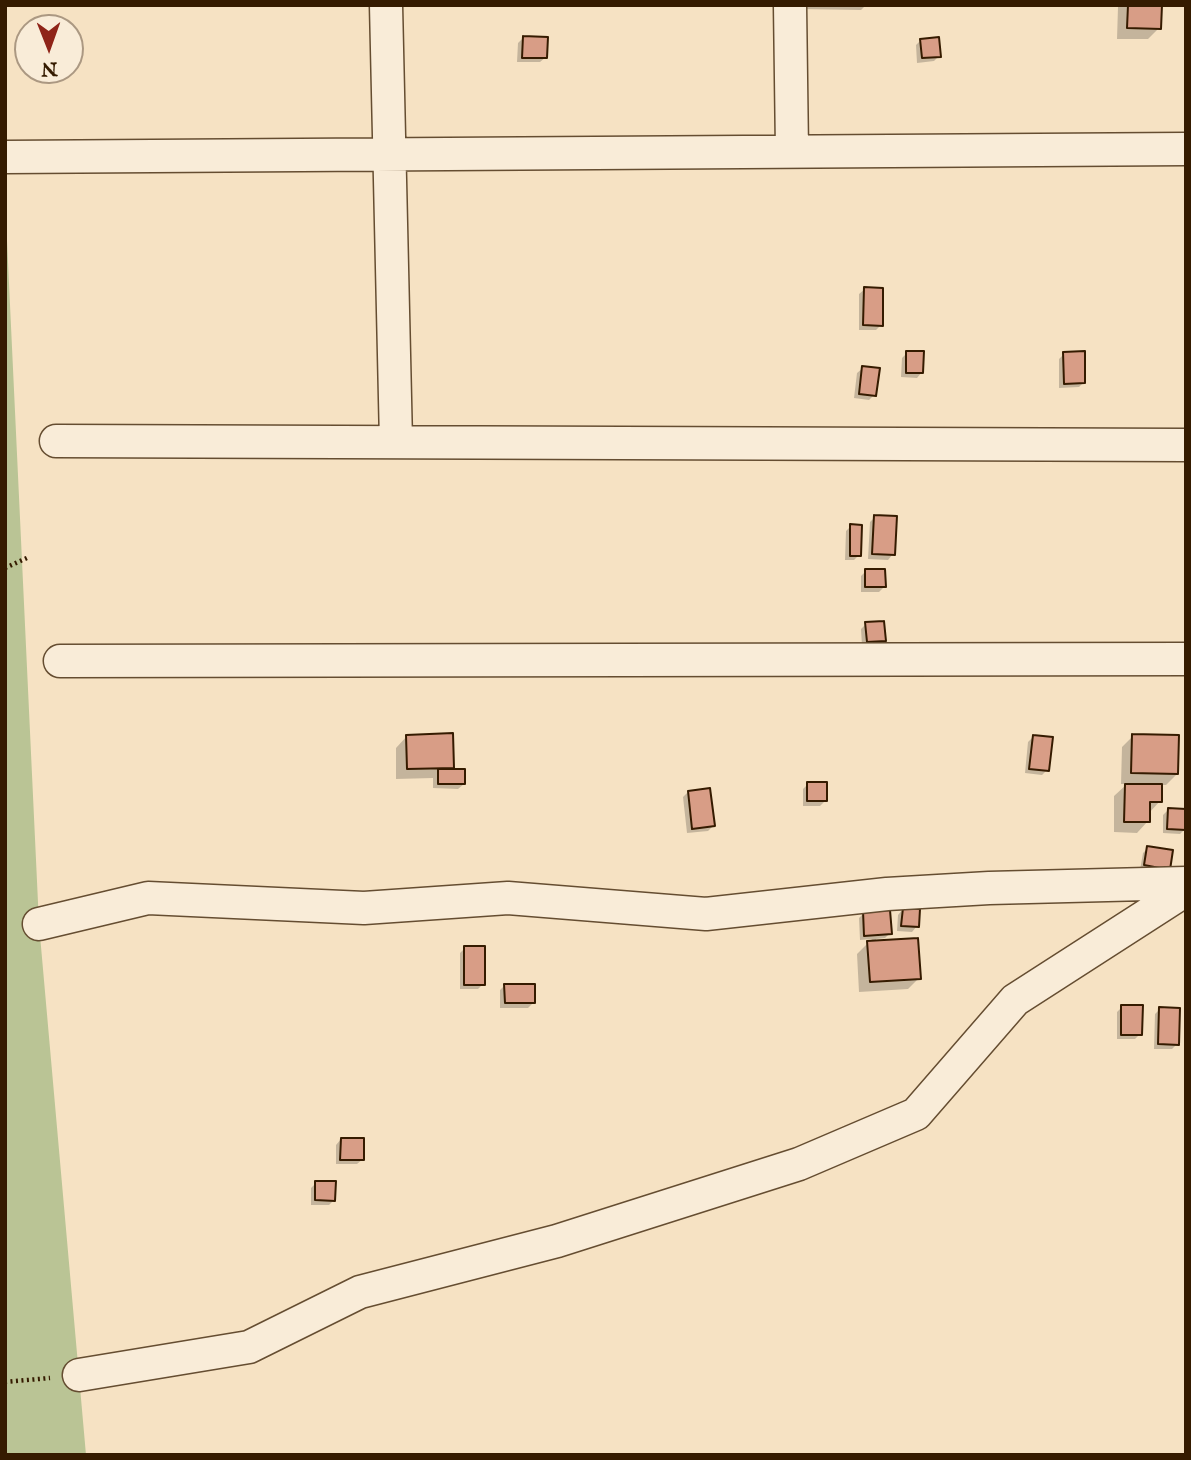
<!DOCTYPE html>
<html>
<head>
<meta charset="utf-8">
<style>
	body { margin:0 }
	#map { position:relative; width:1191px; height:1460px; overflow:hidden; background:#f6e2c3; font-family:"IM FELL English",serif }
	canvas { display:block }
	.frame { position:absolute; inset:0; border:7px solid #351b00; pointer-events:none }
	.north { position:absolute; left:14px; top:14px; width:70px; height:70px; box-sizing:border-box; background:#f9ecd8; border:2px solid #ab9882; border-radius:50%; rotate:179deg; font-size:19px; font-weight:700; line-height:28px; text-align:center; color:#351b00 }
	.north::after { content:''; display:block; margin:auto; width:24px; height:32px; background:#8f2418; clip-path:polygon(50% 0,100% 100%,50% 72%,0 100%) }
</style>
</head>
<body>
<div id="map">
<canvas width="1191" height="1460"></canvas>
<div class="frame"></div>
<div class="north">N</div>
</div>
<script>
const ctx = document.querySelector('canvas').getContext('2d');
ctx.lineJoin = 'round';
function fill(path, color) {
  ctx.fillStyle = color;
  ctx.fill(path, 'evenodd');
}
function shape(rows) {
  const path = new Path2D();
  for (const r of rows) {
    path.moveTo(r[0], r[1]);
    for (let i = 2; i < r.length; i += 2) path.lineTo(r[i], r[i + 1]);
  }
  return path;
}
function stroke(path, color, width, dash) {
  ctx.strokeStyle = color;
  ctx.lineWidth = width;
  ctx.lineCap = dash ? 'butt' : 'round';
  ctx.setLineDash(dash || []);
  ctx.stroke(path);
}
fill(shape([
	[5,198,39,924,86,1455,5,1455]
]), '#bac495');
fill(shape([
	[800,5,866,5,861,10,800,9],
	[1119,5,1160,5,1159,28,1148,39,1117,39,1118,7],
	[523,38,546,57,540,62,517,62,518,43],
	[921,40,939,56,934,61,917,63,916,45],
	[865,289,881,325,876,330,859,330,859,294],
	[907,353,922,372,917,378,901,377,902,358],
	[1064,354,1084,382,1079,387,1059,388,1059,359],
	[863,368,874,395,869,400,854,398,857,373],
	[875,517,893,554,888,560,868,559,870,522],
	[851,526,859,555,854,560,845,560,846,531],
	[866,571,884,587,879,592,861,592,861,576],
	[866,624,884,640,879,645,862,646,861,629],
	[407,736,452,767,448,771,464,784,458,789,433,788,433,778,396,779,396,748],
	[1133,736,1177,774,1166,785,1161,785,1160,801,1149,813,1148,821,1137,833,1114,832,1114,796,1127,784,1121,784,1122,747],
	[1033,737,1047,770,1042,775,1025,773,1028,742],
	[808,784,825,801,820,806,803,806,803,789],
	[688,792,713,826,708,831,687,833,683,797],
	[1168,810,1185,829,1180,834,1163,833,1163,815],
	[1148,848,1168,869,1140,870,1143,853],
	[903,909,917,926,912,932,897,931,898,915],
	[864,913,890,933,885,938,876,939,876,942,919,978,908,989,859,992,857,954,872,939,860,940,859,918],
	[465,948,483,984,478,989,460,989,460,953],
	[505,985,533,1003,528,1008,500,1008,500,990],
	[1122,1007,1140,1034,1135,1039,1117,1039,1117,1012],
	[1160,1009,1177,1044,1172,1049,1154,1049,1155,1014],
	[341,1139,363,1159,357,1164,336,1164,336,1145],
	[316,1183,334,1200,329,1205,311,1205,311,1188]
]), '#0003');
const building = shape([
	[1128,5,1162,5,1161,29,1127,28,1128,5],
	[523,36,548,37,547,58,522,58,523,36],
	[939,37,941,57,922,58,920,39,939,37],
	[864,287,883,288,883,326,863,325,864,287],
	[906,351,924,351,923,373,906,373,906,351],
	[1085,351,1085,383,1064,384,1063,352,1085,351],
	[862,366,880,368,876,396,859,394,862,366],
	[874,515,897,516,895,555,872,554,874,515],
	[850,524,862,525,861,556,850,556,850,524],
	[865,569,885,569,886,587,865,587,865,569],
	[884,621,886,641,867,642,865,622,884,621],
	[453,733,454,768,407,769,406,735,453,733],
	[1132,734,1179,735,1178,774,1131,773,1132,734],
	[1033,735,1053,737,1049,771,1029,769,1033,735],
	[438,769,465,769,465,784,438,784,438,769],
	[807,782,827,782,827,801,807,801,807,782],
	[1125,784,1162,784,1162,802,1150,802,1150,822,1124,822,1125,784],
	[710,788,715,826,692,829,688,791,710,788],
	[1168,808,1186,809,1186,830,1167,829,1168,808],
	[1147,846,1173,850,1170,870,1144,865,1147,846],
	[903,908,920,909,919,927,901,926,903,908],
	[890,910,892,934,864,936,863,911,890,910],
	[918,938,921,979,870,982,867,941,918,938],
	[464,946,485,946,485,985,464,985,464,946],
	[504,984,535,984,535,1003,505,1003,504,984],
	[1121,1005,1143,1005,1142,1035,1121,1035,1121,1005],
	[1159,1007,1180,1008,1179,1045,1158,1044,1159,1007],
	[341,1138,364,1138,364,1160,340,1160,341,1138],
	[315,1181,336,1181,335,1201,315,1200,315,1181]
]);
fill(building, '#d89d86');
stroke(building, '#351b00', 2);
const street = shape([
	[386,5,396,442],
	[790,5,792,151],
	[5,157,1186,149],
	[56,441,1186,445],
	[60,661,1186,659],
	[39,924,148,898,364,908,508,898,706,914,887,894,989,888,1186,883],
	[79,1375,249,1347,360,1292,557,1241,799,1164,916,1114,1015,1000,1186,890]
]);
stroke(street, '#654d31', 35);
stroke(shape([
	[5,568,29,557],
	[5,1382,50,1378]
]), '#351b00', 4.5, [2, 3.5]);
stroke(street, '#f9ecd8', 32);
</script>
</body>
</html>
